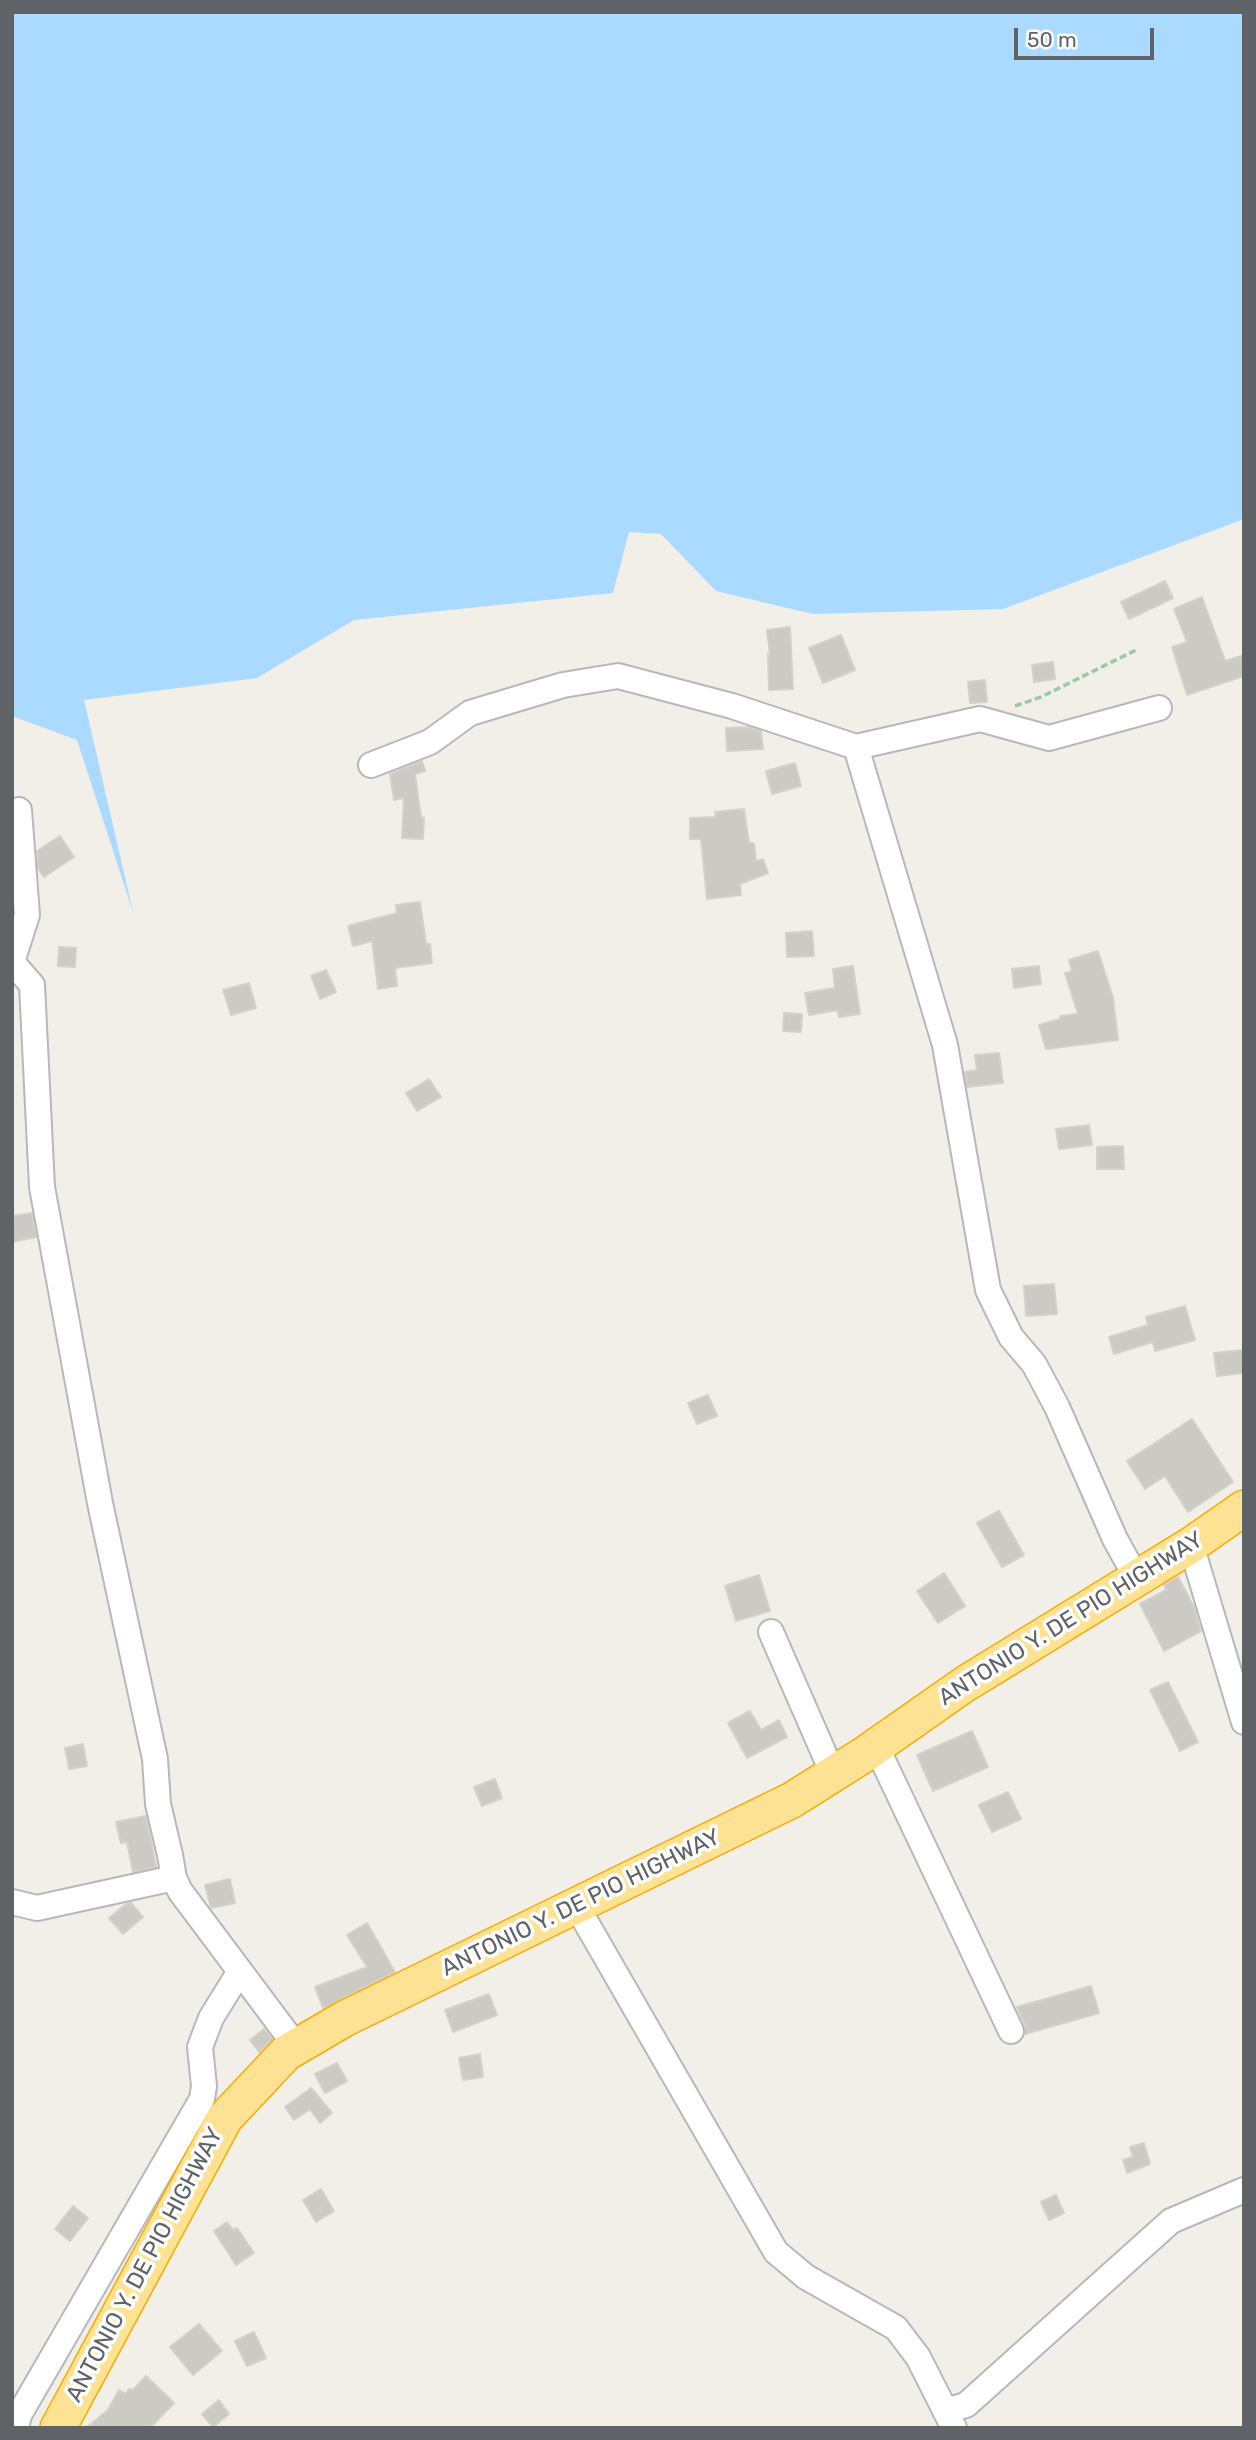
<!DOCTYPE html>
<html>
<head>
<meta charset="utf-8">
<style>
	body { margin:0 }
	#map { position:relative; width:1256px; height:2440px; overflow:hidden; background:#f1efe8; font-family:Rubik,sans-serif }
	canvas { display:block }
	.frame { position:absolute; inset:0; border:14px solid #5f6368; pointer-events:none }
	.scale { position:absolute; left:1014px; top:28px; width:140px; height:32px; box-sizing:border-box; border:4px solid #5f6368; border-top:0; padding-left:9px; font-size:21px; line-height:24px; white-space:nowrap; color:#5f6368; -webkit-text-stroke:5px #fff; paint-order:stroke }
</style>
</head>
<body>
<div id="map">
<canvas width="1256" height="2440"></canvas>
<div class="frame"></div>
<div class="scale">50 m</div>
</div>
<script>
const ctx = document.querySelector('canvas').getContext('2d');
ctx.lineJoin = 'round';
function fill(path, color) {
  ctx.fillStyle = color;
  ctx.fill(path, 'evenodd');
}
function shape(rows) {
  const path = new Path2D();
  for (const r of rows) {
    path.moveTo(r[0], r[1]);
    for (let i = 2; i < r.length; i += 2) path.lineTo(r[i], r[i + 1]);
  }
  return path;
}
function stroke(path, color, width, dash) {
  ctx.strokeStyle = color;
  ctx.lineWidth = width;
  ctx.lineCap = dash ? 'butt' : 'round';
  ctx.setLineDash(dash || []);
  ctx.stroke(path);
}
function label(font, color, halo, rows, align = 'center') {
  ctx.font = font + ' Rubik,sans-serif';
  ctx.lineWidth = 7;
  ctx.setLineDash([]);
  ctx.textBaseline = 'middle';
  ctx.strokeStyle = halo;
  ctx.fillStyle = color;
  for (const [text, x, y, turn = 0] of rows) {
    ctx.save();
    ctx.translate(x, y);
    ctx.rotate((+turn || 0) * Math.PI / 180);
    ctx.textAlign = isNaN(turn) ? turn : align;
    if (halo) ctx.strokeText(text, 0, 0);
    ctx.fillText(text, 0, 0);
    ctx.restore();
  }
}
fill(shape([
	[12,12,1244,12,1244,519,1003,609,813,614,716,591,661,534,629,532,613,593,354,620,257,678,84,700,133,912,77,740,12,716]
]), '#aadaff');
const building = shape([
	[1165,581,1173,598,1129,619,1121,602,1165,581],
	[1202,597,1225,661,1244,655,1244,676,1187,695,1172,647,1187,642,1174,609,1202,597],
	[790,627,793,689,769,690,768,654,770,654,767,630,790,627],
	[841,635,855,670,823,683,809,648,841,635],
	[1053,662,1055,679,1034,682,1032,665,1053,662],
	[985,680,987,702,970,703,968,682,985,680],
	[748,727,761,731,763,749,727,751,726,728,748,727],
	[422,761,425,771,415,774,421,818,424,818,423,839,402,838,404,798,394,800,390,774,422,761],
	[795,763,801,786,772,794,766,771,795,763],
	[744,809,749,843,754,843,756,861,763,859,768,873,740,884,741,895,707,899,701,839,690,839,690,818,716,817,715,812,744,809],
	[60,836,74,857,44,877,38,869,37,851,60,836],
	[420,902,426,944,430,944,432,963,395,968,397,986,378,989,372,941,353,946,348,926,397,913,396,905,420,902],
	[812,931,814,956,787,957,786,933,812,931],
	[59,947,76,948,75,967,58,966,59,947],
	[1098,951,1113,998,1118,1040,1046,1049,1039,1025,1060,1019,1060,1016,1078,1014,1065,973,1072,971,1069,960,1098,951],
	[853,966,860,1014,839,1017,838,1010,809,1015,805,993,835,988,833,969,853,966],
	[1039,966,1041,984,1014,988,1012,969,1039,966],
	[326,970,336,992,320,999,311,976,326,970],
	[249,983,256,1008,231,1015,223,990,249,983],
	[784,1013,802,1014,801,1032,783,1031,784,1013],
	[999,1053,1003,1083,967,1087,965,1072,977,1070,975,1055,999,1053],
	[429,1079,441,1097,417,1111,406,1093,429,1079],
	[1089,1125,1092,1145,1059,1149,1056,1129,1089,1125],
	[1123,1146,1124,1169,1097,1169,1097,1147,1123,1146],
	[32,1213,36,1237,12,1242,12,1216,32,1213],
	[1054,1284,1057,1314,1026,1316,1024,1286,1054,1284],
	[1185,1306,1195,1340,1155,1351,1153,1342,1114,1354,1109,1337,1148,1325,1146,1317,1185,1306],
	[1244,1350,1244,1373,1217,1376,1214,1353,1244,1350],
	[708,1395,717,1416,697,1424,688,1403,708,1395],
	[1192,1419,1233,1482,1188,1512,1165,1476,1145,1489,1127,1461,1192,1419],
	[999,1511,1024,1555,1002,1567,977,1523,999,1511],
	[944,1573,965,1606,938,1623,917,1591,944,1573],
	[759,1575,770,1611,736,1621,725,1586,759,1575],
	[1178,1577,1194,1607,1201,1631,1164,1651,1140,1604,1166,1590,1164,1585,1178,1577],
	[1168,1682,1198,1742,1180,1751,1150,1690,1168,1682],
	[750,1711,761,1730,779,1720,787,1737,747,1758,728,1723,750,1711],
	[972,1731,988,1767,933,1791,917,1755,972,1731],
	[83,1744,87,1766,69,1769,65,1748,83,1744],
	[495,1779,502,1798,482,1806,474,1787,495,1779],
	[1008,1792,1021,1819,992,1832,979,1805,1008,1792],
	[146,1816,156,1867,133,1872,127,1842,121,1843,116,1822,146,1816],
	[230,1879,235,1903,211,1908,205,1885,230,1879],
	[131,1903,143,1917,123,1934,109,1918,126,1904,131,1903],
	[367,1923,395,1972,323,2008,315,1987,367,1967,347,1935,367,1923],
	[1091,1986,1099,2013,1025,2034,1025,2025,1017,2007,1091,1986],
	[489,1994,497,2015,453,2032,445,2010,489,1994],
	[264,2029,272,2039,259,2052,250,2040,264,2029],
	[480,2054,483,2077,463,2080,459,2058,480,2054],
	[337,2063,347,2081,325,2093,315,2074,337,2063],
	[311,2088,332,2113,320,2123,310,2109,294,2120,285,2107,311,2088],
	[1144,2143,1150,2164,1127,2173,1123,2160,1133,2157,1130,2147,1144,2143],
	[321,2189,334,2211,316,2222,303,2200,321,2189],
	[1056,2195,1064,2213,1049,2220,1041,2202,1056,2195],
	[73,2206,88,2218,70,2241,55,2229,73,2206],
	[227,2222,233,2230,237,2228,254,2253,236,2265,214,2231,227,2222],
	[199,2324,222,2351,193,2375,170,2347,199,2324],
	[254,2332,266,2358,247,2366,235,2341,254,2332],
	[146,2376,174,2403,150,2428,86,2428,108,2410,119,2390,126,2394,129,2389,133,2390,146,2376],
	[219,2400,229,2414,213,2427,202,2414,219,2400]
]);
fill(building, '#cccac5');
stroke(building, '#d6d1c6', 2);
const minor = shape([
	[856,747,945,1045,988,1290,1011,1337,1034,1364,1057,1407,1115,1539,1136,1577],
	[371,765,430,742,470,713,563,685,618,676,732,706,856,747,980,719,1049,738,1159,708],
	[12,962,32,985,42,1187,100,1503,155,1759,158,1804,170,1855,174,1878,37,1908,12,1902],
	[12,962,27,915,19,810],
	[1191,1545,1244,1722],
	[771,1632,833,1774],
	[876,1746,1011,2031],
	[174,1878,180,1891,296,2046],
	[576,1905,776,2252,806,2277,896,2328,918,2357,954,2428],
	[945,2411,966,2405,1171,2221,1244,2190],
	[16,2428,19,2415,202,2099,204,2086,200,2047,211,2018,240,1971]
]);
const highway = shape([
	[58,2428,225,2118,286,2053,344,2019,792,1800,865,1754,965,1684,1191,1545,1244,1508]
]);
stroke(minor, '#b5b8bc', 28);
stroke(highway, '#f9ab00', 38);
stroke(shape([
	[1015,706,1041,697,1136,650]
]), '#9cc7a9', 3.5, [7, 3.5]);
stroke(minor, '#fff', 24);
stroke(highway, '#fde293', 35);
label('23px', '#5f6368', '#fff', [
	["ANTONIO Y. DE PIO HIGHWAY",1071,1619,-32],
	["ANTONIO Y. DE PIO HIGHWAY",581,1903,-26],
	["ANTONIO Y. DE PIO HIGHWAY",145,2265,-62]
]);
</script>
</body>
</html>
